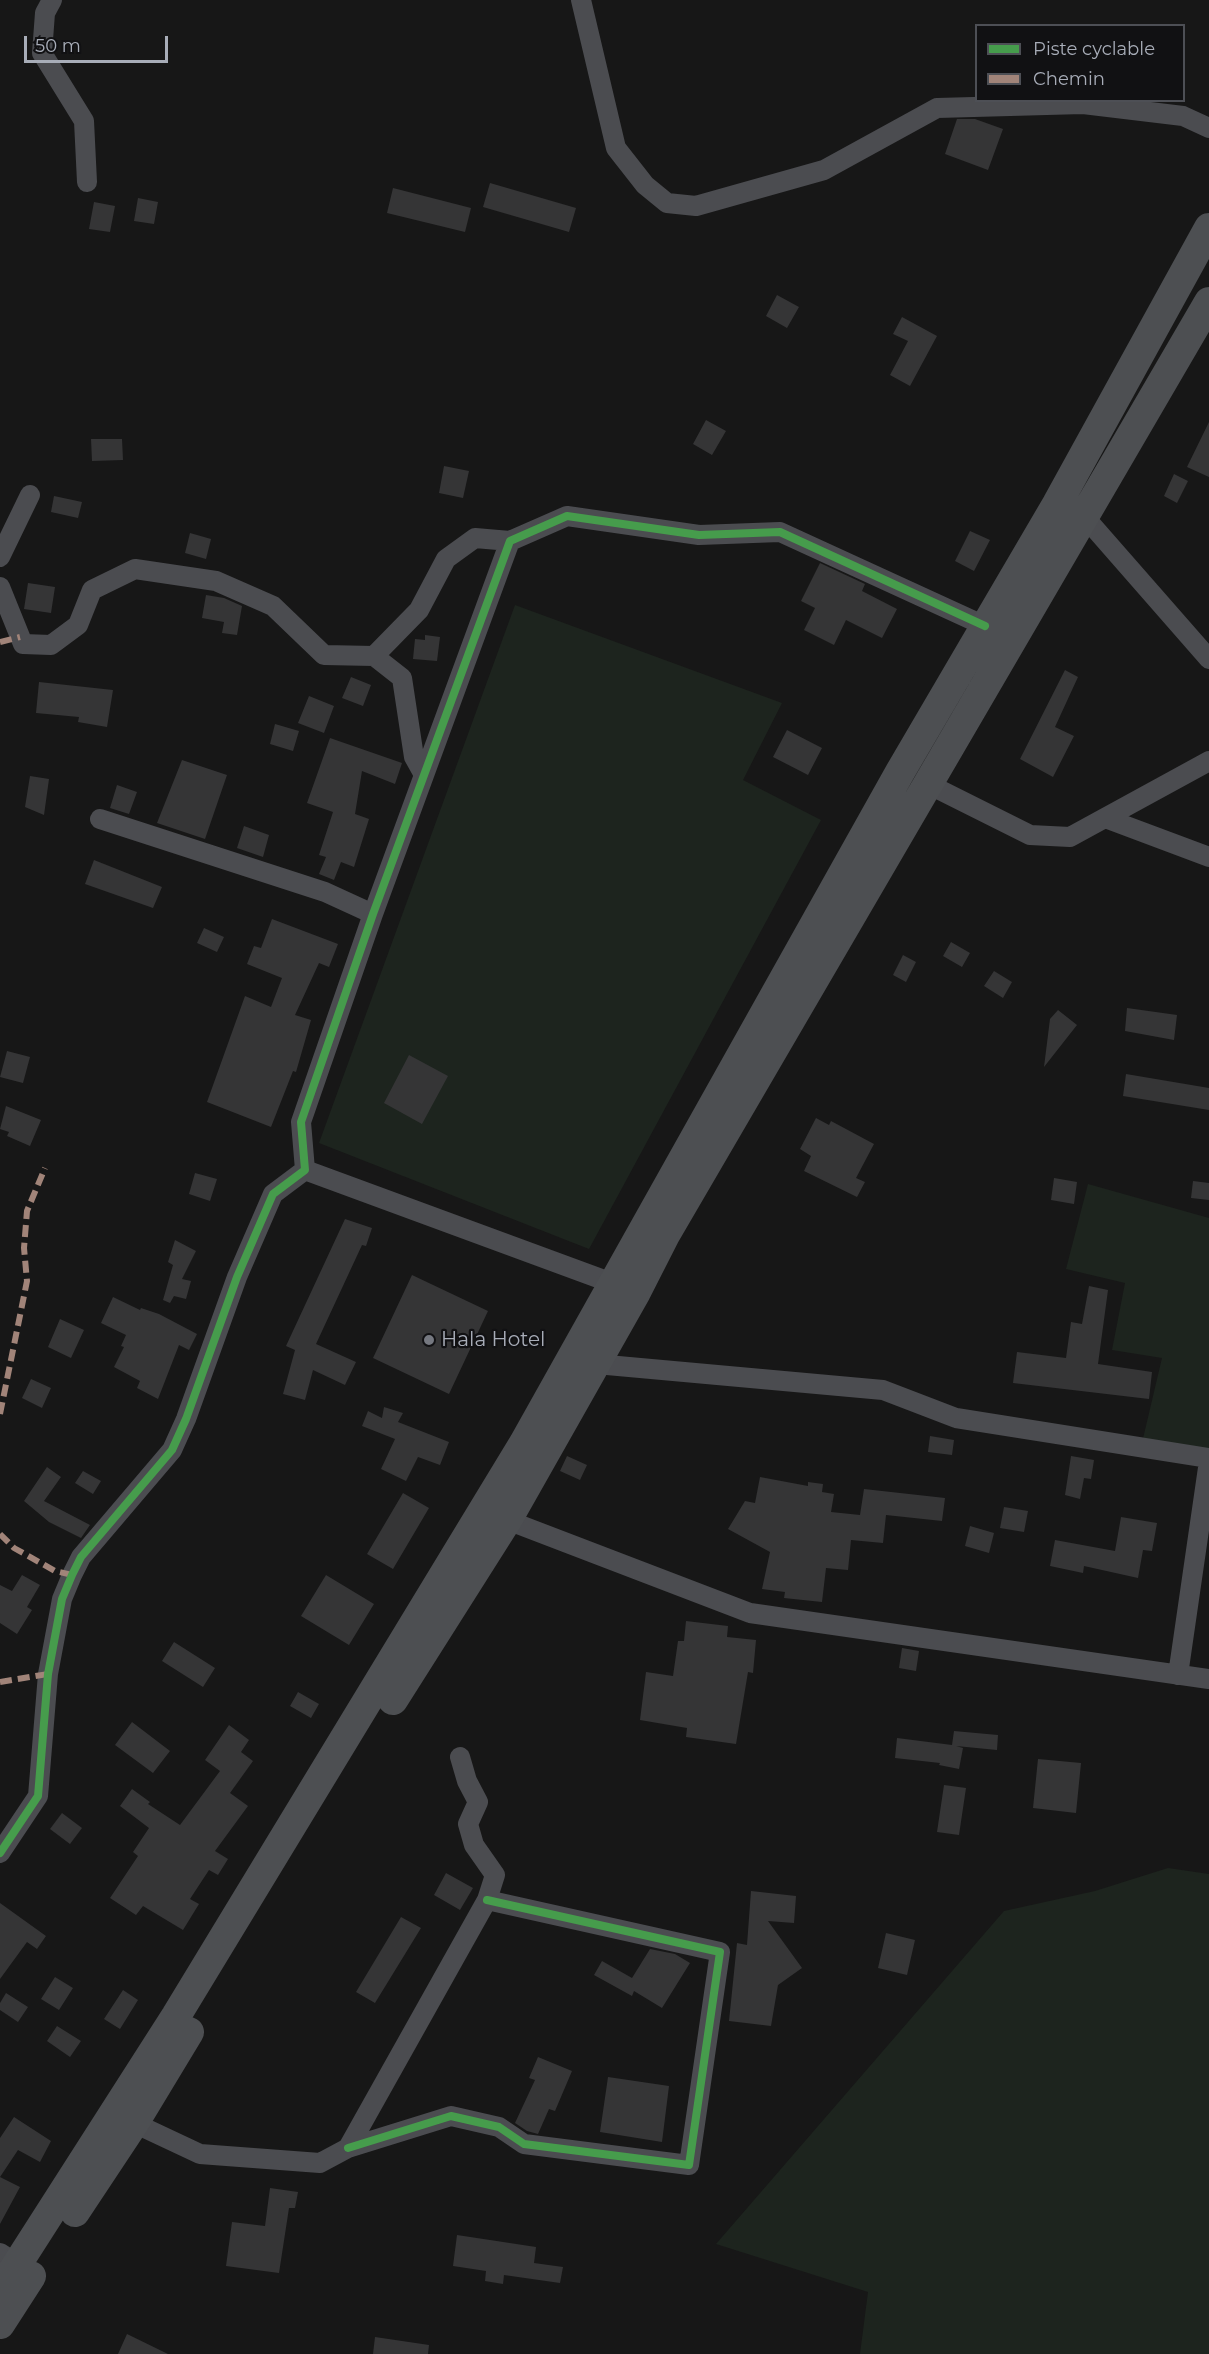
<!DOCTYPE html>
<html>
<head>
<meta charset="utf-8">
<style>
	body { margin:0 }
	#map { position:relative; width:1209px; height:2354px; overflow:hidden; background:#171717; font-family:Montserrat,sans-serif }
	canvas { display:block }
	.legend { position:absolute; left:975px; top:24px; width:210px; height:78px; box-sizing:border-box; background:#111113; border:2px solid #4d4f55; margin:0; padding:8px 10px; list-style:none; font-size:18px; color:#a8adb8 }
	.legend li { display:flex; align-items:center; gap:12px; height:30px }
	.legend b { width:30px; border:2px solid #4d4f55 }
	.scale { position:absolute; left:24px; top:36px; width:144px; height:27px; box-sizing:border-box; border:3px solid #a8adb8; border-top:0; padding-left:8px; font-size:18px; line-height:21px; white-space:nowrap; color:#a8adb8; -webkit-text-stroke:4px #111113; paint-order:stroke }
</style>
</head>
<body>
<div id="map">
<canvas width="1209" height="2354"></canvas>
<ul class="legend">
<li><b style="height:8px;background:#469c4c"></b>Piste cyclable</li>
<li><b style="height:8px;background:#a18479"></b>Chemin</li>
</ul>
<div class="scale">50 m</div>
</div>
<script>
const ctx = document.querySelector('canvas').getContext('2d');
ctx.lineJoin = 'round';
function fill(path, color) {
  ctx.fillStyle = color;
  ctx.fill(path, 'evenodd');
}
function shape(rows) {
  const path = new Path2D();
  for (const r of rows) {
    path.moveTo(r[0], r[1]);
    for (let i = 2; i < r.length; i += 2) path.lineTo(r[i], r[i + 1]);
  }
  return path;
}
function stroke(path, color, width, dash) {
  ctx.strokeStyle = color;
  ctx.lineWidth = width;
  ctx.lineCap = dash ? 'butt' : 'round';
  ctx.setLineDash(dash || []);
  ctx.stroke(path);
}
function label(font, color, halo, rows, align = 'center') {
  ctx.font = font + ' Montserrat,sans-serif';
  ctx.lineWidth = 4.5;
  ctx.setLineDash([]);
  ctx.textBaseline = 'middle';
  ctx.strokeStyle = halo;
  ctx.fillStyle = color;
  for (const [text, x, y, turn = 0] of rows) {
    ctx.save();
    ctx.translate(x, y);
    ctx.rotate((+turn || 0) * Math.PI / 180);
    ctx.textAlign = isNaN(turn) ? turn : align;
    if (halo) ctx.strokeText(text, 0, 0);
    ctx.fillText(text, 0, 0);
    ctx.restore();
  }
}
fill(shape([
	[515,605,782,703,743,780,821,820,589,1249,319,1143],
	[1088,1184,1209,1218,1209,1458,1141,1447,1162,1358,1112,1350,1125,1283,1066,1269],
	[1168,1868,1209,1874,1209,2354,860,2354,868,2292,716,2244,1004,1911,1095,1891]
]), '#1d241e');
fill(shape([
	[957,119,975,119,1003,129,988,170,945,154],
	[490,183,576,208,569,232,483,207],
	[393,188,471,208,465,232,387,213],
	[138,198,158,202,154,224,134,221],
	[94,202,115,206,110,232,89,229],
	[777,295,799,307,787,328,766,316],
	[902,317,937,336,910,386,890,375,908,341,893,334],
	[706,420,726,431,712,455,693,444],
	[1209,422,1209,477,1187,467],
	[91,439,122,439,123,460,92,461],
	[444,466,469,471,463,498,439,493],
	[1174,474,1188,481,1177,503,1164,496],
	[54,496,82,502,78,518,51,512],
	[970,531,990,540,974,571,955,561],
	[190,533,211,539,206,559,185,553],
	[820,563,865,584,862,591,897,609,882,638,846,620,834,645,804,630,815,608,801,601],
	[28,583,55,587,51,613,24,609],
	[206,595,224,598,242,606,237,635,222,633,224,622,202,618],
	[425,635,440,637,437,661,413,659,415,639,425,640],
	[1065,670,1078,677,1055,727,1074,736,1053,777,1020,759],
	[351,677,371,685,363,706,342,698],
	[39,682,113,690,107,727,78,722,79,717,36,713],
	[309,696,334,706,324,733,298,723],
	[275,724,299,731,293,751,270,744],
	[787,730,822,748,808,775,773,757],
	[330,738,402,763,395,784,362,771,355,814,369,819,354,867,341,862,334,880,319,874,326,857,319,855,333,812,307,803],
	[182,760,227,775,205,839,157,823],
	[30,776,49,779,44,815,25,807],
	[117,785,137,792,129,814,110,808],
	[244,826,269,835,263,857,237,848],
	[94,860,162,887,153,908,85,884],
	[272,919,338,944,329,967,319,963,295,1015,311,1020,296,1072,293,1071,271,1127,207,1102,245,996,271,1007,282,978,247,964,254,946,261,948],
	[204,928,224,937,217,952,197,943],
	[951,942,970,953,962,967,943,956],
	[903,955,916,962,906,982,893,975],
	[994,971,1012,982,1003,998,984,986],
	[1127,1008,1177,1015,1174,1040,1125,1031],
	[1058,1010,1077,1025,1044,1067,1050,1019],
	[7,1051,30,1057,23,1083,0,1077],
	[409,1055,448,1076,422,1124,384,1103],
	[1126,1074,1209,1088,1209,1110,1123,1096],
	[6,1106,41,1120,30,1146,7,1136,9,1132,0,1129],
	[816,1118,829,1125,831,1121,874,1144,856,1178,865,1182,857,1197,804,1171,811,1156,800,1149],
	[195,1173,217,1179,210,1201,189,1194],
	[1054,1178,1077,1182,1074,1204,1051,1200],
	[1193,1181,1209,1183,1209,1200,1191,1198],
	[345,1219,372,1228,366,1246,362,1245,316,1344,356,1362,345,1385,313,1370,305,1400,283,1394,295,1350,286,1346],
	[175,1240,196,1251,182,1279,191,1281,186,1299,174,1296,170,1303,163,1300,173,1265,168,1262],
	[412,1275,488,1311,449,1394,373,1358],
	[1089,1286,1108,1290,1098,1364,1152,1372,1149,1399,1013,1383,1017,1352,1066,1358,1071,1322,1082,1324],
	[113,1297,140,1310,141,1308,159,1314,197,1334,189,1350,179,1345,158,1399,137,1388,140,1381,114,1367,124,1347,121,1346,126,1335,101,1323],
	[60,1319,84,1330,71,1358,48,1347],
	[31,1379,51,1388,42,1408,22,1398],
	[384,1407,403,1413,398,1422,449,1442,440,1465,418,1457,406,1481,381,1469,395,1439,362,1426,368,1411,382,1418],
	[930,1436,954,1440,952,1455,928,1452],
	[567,1456,587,1465,580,1480,560,1471],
	[1071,1456,1094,1460,1091,1479,1084,1478,1080,1499,1065,1495],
	[47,1467,61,1477,44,1501,90,1525,81,1538,49,1522,24,1501],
	[83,1471,101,1481,93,1494,75,1483],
	[760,1477,808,1486,808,1482,823,1484,822,1492,834,1494,831,1512,860,1515,864,1489,945,1498,942,1521,886,1515,883,1543,851,1540,848,1570,826,1568,822,1602,784,1598,785,1592,762,1589,770,1552,728,1529,745,1501,755,1503],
	[403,1493,429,1508,393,1569,367,1554],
	[1004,1507,1028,1511,1024,1532,1000,1528],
	[1121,1517,1157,1523,1152,1551,1143,1550,1138,1578,1084,1566,1083,1573,1050,1566,1055,1540,1115,1551],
	[970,1526,994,1533,989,1553,965,1546],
	[22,1575,40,1585,27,1607,32,1610,17,1634,0,1623,0,1585,12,1591],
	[326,1575,374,1604,349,1645,301,1616],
	[686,1621,728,1626,727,1637,756,1640,753,1673,748,1672,736,1744,686,1737,687,1728,640,1720,646,1672,673,1676,678,1641,684,1641],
	[174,1642,215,1668,203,1687,162,1661],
	[902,1648,919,1651,916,1671,899,1668],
	[298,1692,319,1704,311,1718,290,1706],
	[132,1722,170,1751,153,1773,115,1745],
	[229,1725,249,1740,241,1752,253,1761,230,1793,248,1806,215,1851,228,1859,218,1875,209,1870,190,1899,199,1904,183,1930,143,1906,136,1915,110,1898,138,1856,133,1852,149,1828,120,1806,132,1789,150,1802,148,1804,180,1825,220,1771,205,1760],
	[954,1731,998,1735,997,1750,956,1746,963,1748,959,1769,939,1765,940,1763,895,1758,897,1738,952,1745],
	[1038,1759,1081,1763,1076,1813,1033,1808],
	[944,1785,966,1788,959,1835,937,1832],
	[62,1813,82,1828,70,1844,50,1829],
	[446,1873,473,1888,460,1910,434,1895],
	[751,1891,796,1896,794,1923,768,1921,802,1968,778,1985,771,2026,729,2021,737,1943,747,1945],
	[0,1903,46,1936,37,1949,27,1942,0,1979],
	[401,1917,421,1928,375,2003,356,1992],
	[886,1933,915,1940,907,1975,878,1968],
	[650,1949,675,1954,690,1963,662,2008,634,1991,632,1996,594,1975,602,1961,632,1978],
	[55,1977,73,1988,59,2010,41,1999],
	[123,1990,138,2000,120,2029,104,2019],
	[6,1993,28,2007,18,2022,0,2010,0,2003],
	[57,2026,81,2041,70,2057,47,2041],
	[538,2057,572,2071,555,2111,549,2109,538,2134,527,2131,515,2123,535,2080,529,2078],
	[608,2077,669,2086,662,2142,600,2132],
	[14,2117,51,2141,40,2162,18,2150,0,2177,20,2187,0,2224,0,2138],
	[270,2188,298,2192,295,2208,289,2208,279,2273,226,2266,232,2222,265,2226],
	[457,2235,536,2247,534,2263,563,2267,560,2283,504,2275,503,2284,485,2281,486,2271,453,2266],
	[127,2334,168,2354,118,2354],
	[375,2337,429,2345,428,2354,373,2354]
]), '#353536');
stroke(shape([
	[52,0,45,13,42,53,84,121,87,182],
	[581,0,616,148,645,185,667,203,696,206,824,170,937,108,1083,104,1183,116,1209,128],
	[1083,515,1209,659],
	[0,557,30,495],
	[0,587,23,644,51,645,78,625,92,590,135,569,216,581,273,606,324,655,374,656,419,610,446,559,475,538,510,541],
	[374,656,402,678,414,757,424,775],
	[926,783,1030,835,1070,837,1209,761],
	[1105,818,1209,857],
	[100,819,325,892,373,914],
	[305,1170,612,1283],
	[585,1363,883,1390,956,1418,1209,1458],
	[507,1520,750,1613,1209,1679],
	[1178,1675,1209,1461],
	[0,1853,38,1796,48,1674,62,1599,72,1575,81,1557,172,1450,186,1419,237,1277,273,1194,305,1170,301,1122,373,914,510,541,567,516,699,535,780,532,985,626],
	[134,2123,200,2154,320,2163,348,2148,487,1900,495,1875,474,1845,468,1824,478,1802,467,1781,460,1757],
	[348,2148,451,2116,499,2127,524,2144,689,2165,720,1952,487,1900],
	[0,2253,17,2264]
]), '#4b4c50', 20);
stroke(shape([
	[393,1700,507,1520,636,1292,665,1235,1209,302],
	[75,2212,134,2123,189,2032],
	[0,2291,176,2016,524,1443,900,772,1057,504,1209,228],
	[0,2324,31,2276]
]), '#4d4f52', 30);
stroke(shape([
	[0,642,20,637],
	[0,1414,27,1281,24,1248,27,1211,45,1168],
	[0,1534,14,1548,55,1571,72,1575],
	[0,1682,48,1674]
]), '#a18479', 6, [12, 6]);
stroke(shape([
	[0,1853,38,1796,48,1674,62,1599,72,1575,81,1557,172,1450,186,1419,237,1277,273,1194,305,1170,301,1122,373,914,510,541,567,516,699,535,780,532,985,626],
	[348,2148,451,2116,499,2127,524,2144,689,2165,720,1952,487,1900]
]), '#469c4c', 8);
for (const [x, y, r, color] of [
	[429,1340,6,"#757880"]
]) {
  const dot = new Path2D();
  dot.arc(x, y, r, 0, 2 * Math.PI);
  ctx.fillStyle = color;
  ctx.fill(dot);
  stroke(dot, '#111113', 2);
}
label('20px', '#a8adb8', '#111113', [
	["Hala Hotel",441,1340]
], 'left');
</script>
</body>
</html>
